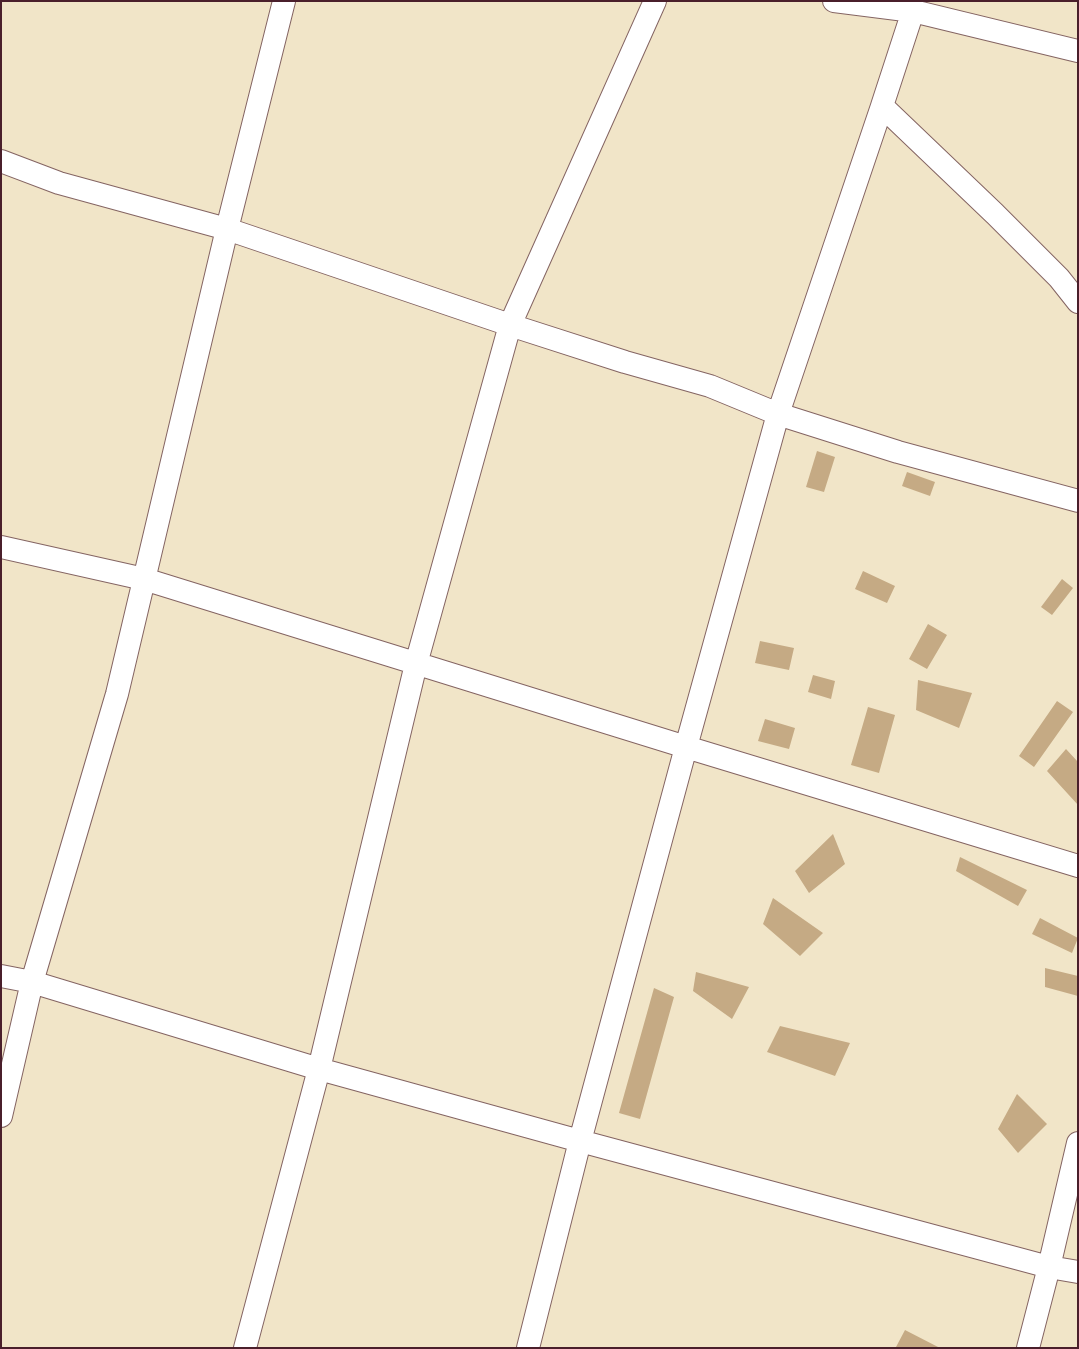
<!DOCTYPE html>
<html>
<head>
<meta charset="utf-8">
<style>
	body { margin:0 }
	#map { position:relative; width:1079px; height:1349px; overflow:hidden; background:#f1e5c8; font-family:Mynerve,sans-serif }
	canvas { display:block }
	.frame { position:absolute; inset:0; border:2px solid #4a1f2b; pointer-events:none }
</style>
</head>
<body>
<div id="map">
<canvas width="1079" height="1349"></canvas>
<div class="frame"></div>
</div>
<script>
const ctx = document.querySelector('canvas').getContext('2d');
ctx.lineJoin = 'round';
function fill(path, color) {
  ctx.fillStyle = color;
  ctx.fill(path, 'evenodd');
}
function shape(rows) {
  const path = new Path2D();
  for (const r of rows) {
    path.moveTo(r[0], r[1]);
    for (let i = 2; i < r.length; i += 2) path.lineTo(r[i], r[i + 1]);
  }
  return path;
}
function stroke(path, color, width, dash) {
  ctx.strokeStyle = color;
  ctx.lineWidth = width;
  ctx.lineCap = dash ? 'butt' : 'round';
  ctx.setLineDash(dash || []);
  ctx.stroke(path);
}
fill(shape([
	[817,451,835,457,824,492,806,487],
	[907,472,935,482,930,496,902,486],
	[863,571,895,586,887,603,855,589],
	[1062,579,1073,588,1052,615,1041,607],
	[928,624,947,635,927,669,909,659],
	[760,641,794,648,789,670,755,663],
	[813,675,835,681,831,699,808,692],
	[918,680,972,693,959,728,916,710],
	[1057,701,1073,712,1034,767,1019,756],
	[868,707,895,715,879,773,851,765],
	[765,719,795,728,789,749,758,741],
	[1066,749,1078,762,1078,805,1047,771],
	[833,834,845,864,809,893,795,871],
	[960,857,1027,890,1018,906,956,871],
	[773,898,823,933,800,956,763,924],
	[1040,918,1078,938,1072,953,1032,934],
	[1045,968,1078,976,1078,996,1045,987],
	[696,972,749,987,732,1019,693,991],
	[654,988,674,997,640,1119,619,1113],
	[780,1026,850,1043,835,1076,767,1052],
	[1017,1094,1047,1124,1018,1153,998,1129],
	[905,1330,940,1348,898,1348,896,1347]
]), '#c5aa84');
const minor = shape([
	[284,1,227,229,510,325,625,362,710,386,778,414,898,452,1078,501],
	[834,1,913,11,912,1],
	[882,106,913,11,1078,51],
	[1,161,59,183,227,229,117,694,32,982,1,1116],
	[1,547,144,579,686,747,1078,866],
	[1,976,32,982,319,1069,580,1141,1049,1267,1078,1272],
	[245,1348,319,1069,416,664,510,325,655,1],
	[528,1348,580,1141,686,747,778,414,882,106,995,214,1059,278,1078,302],
	[1028,1348,1049,1267,1078,1143]
]);
stroke(minor, '#846462', 24);
stroke(minor, '#fff', 22);
</script>
</body>
</html>
